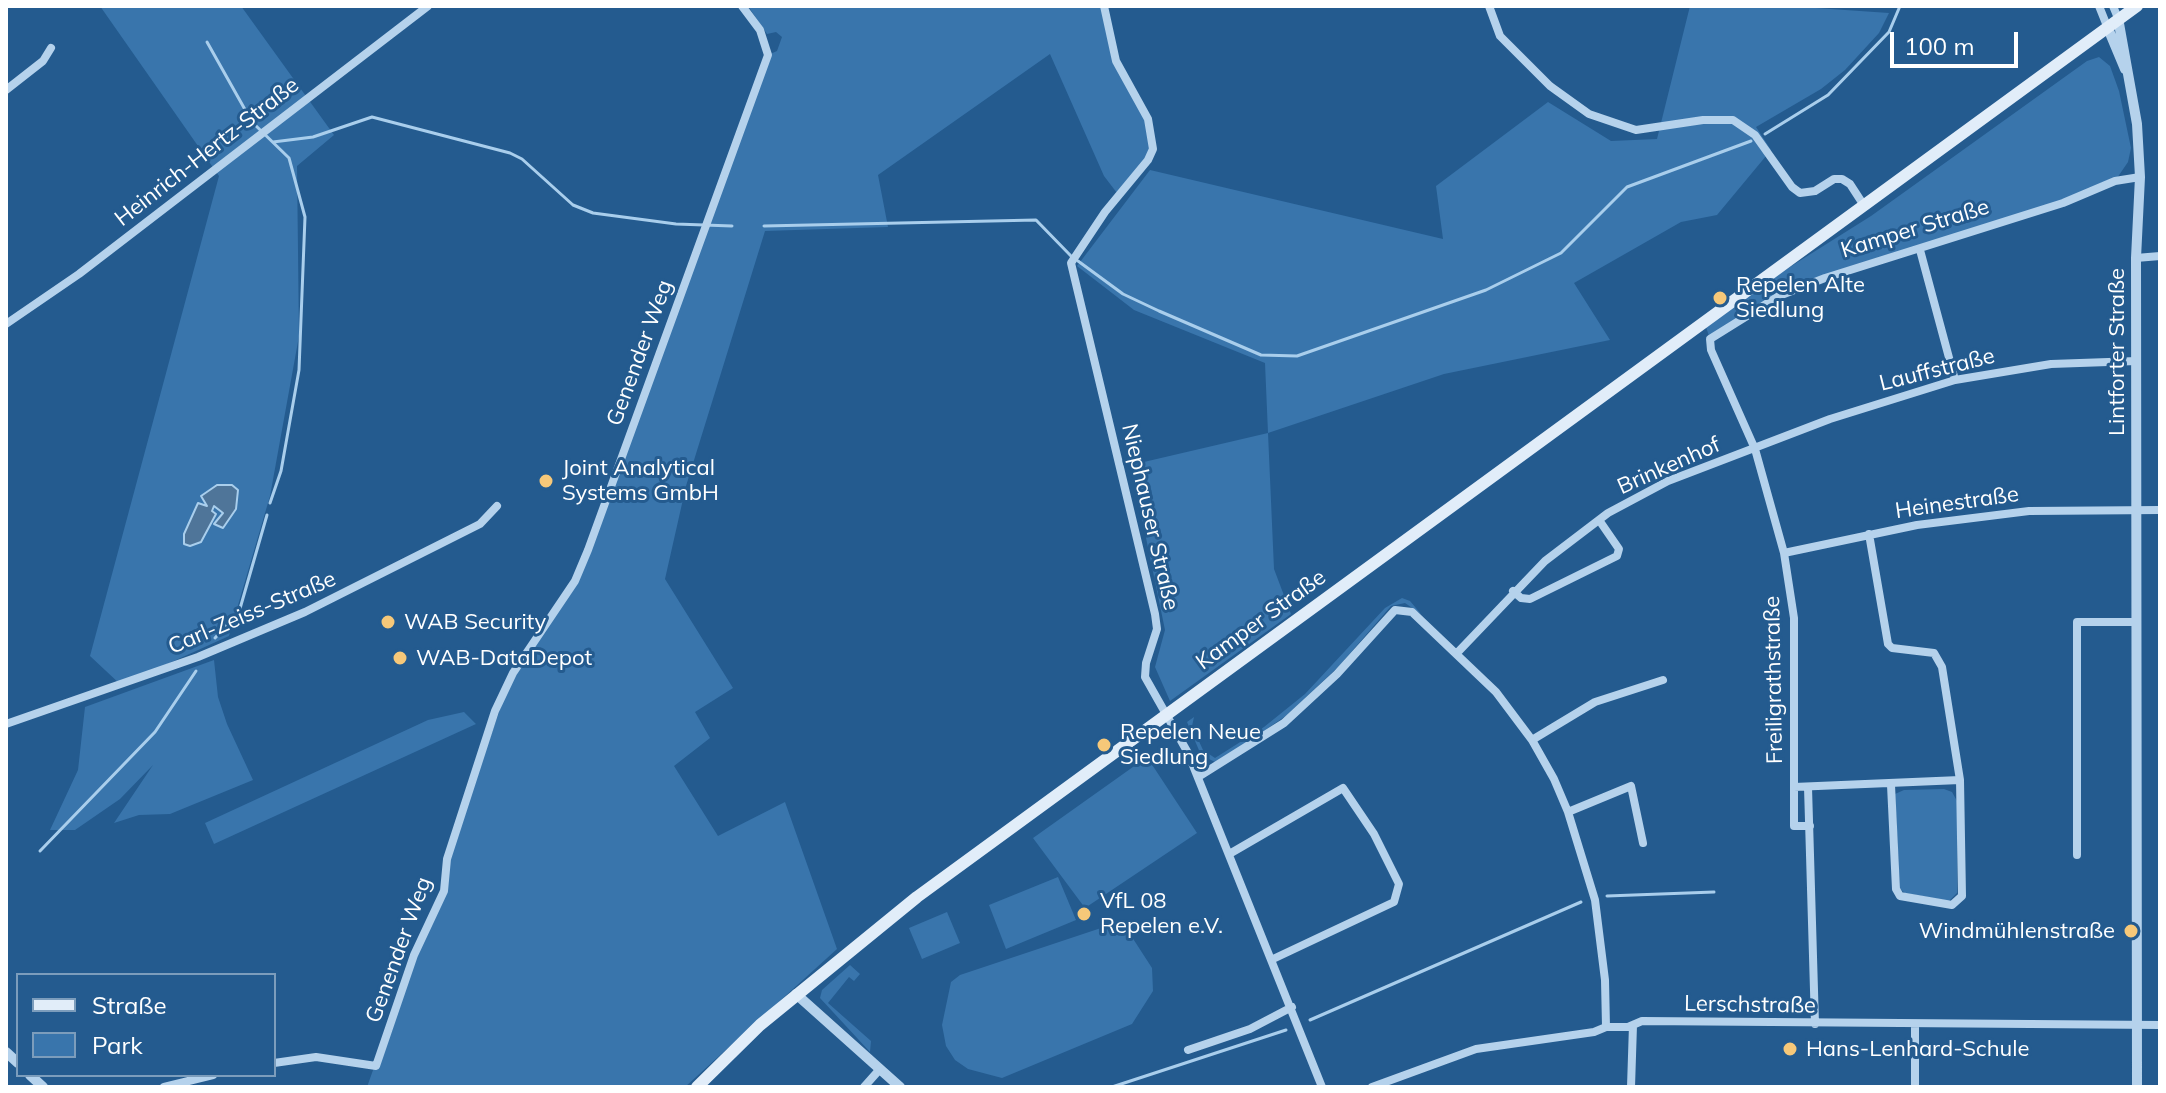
<!DOCTYPE html>
<html>
<head>
<meta charset="utf-8">
<style>
	body { margin:0 }
	#map { position:relative; width:2166px; height:1093px; overflow:hidden; background:#245b8f; font-family:Mulish,sans-serif }
	canvas { display:block }
	.frame { position:absolute; inset:0; border:8px solid #fff; pointer-events:none }
	.legend { position:absolute; left:16px; top:973px; width:260px; height:104px; box-sizing:border-box; background:#245b8f; border:2px solid #7c9dbc; margin:0; padding:10px 14px; list-style:none; font-size:24px; color:#fff }
	.legend li { display:flex; align-items:center; gap:16px; height:40px }
	.legend b { width:40px; border:2px solid #7c9dbc }
	.scale { position:absolute; left:1890px; top:32px; width:128px; height:36px; box-sizing:border-box; border:4px solid #fff; border-top:0; padding-left:10px; font-size:24px; line-height:28px; white-space:nowrap; color:#fff; -webkit-text-stroke:6px #245b8f; paint-order:stroke }
</style>
</head>
<body>
<div id="map">
<canvas width="2166" height="1093"></canvas>
<div class="frame"></div>
<ul class="legend">
<li><b style="height:10px;background:#e1edf9"></b>Straße</li>
<li><b style="height:22px;background:#3975ac"></b>Park</li>
</ul>
<div class="scale">100 m</div>
</div>
<script>
const ctx = document.querySelector('canvas').getContext('2d');
ctx.lineJoin = 'round';
function fill(path, color) {
  ctx.fillStyle = color;
  ctx.fill(path, 'evenodd');
}
function shape(rows) {
  const path = new Path2D();
  for (const r of rows) {
    path.moveTo(r[0], r[1]);
    for (let i = 2; i < r.length; i += 2) path.lineTo(r[i], r[i + 1]);
  }
  return path;
}
function stroke(path, color, width, dash) {
  ctx.strokeStyle = color;
  ctx.lineWidth = width;
  ctx.lineCap = dash ? 'butt' : 'round';
  ctx.setLineDash(dash || []);
  ctx.stroke(path);
}
function label(font, color, halo, rows, align = 'center') {
  ctx.font = font + ' Mulish,sans-serif';
  ctx.lineWidth = 6;
  ctx.setLineDash([]);
  ctx.textBaseline = 'middle';
  ctx.strokeStyle = halo;
  ctx.fillStyle = color;
  for (const [text, x, y, turn = 0] of rows) {
    ctx.save();
    ctx.translate(x, y);
    ctx.rotate((+turn || 0) * Math.PI / 180);
    ctx.textAlign = isNaN(turn) ? turn : align;
    if (halo) ctx.strokeText(text, 0, 0);
    ctx.fillText(text, 0, 0);
    ctx.restore();
  }
}
fill(shape([
	[100,6,241,6,334,135,297,166,299,336,270,496,229,636,121,685,90,656,219,176],
	[748,6,1102,6,1116,67,1147,120,1152,137,1147,160,1117,193,1104,176,1050,54,878,175,888,227,765,231,686,486,665,579,733,688,695,712,710,738,674,766,718,836,785,802,837,949,685,1087,367,1087,414,955,444,891,447,859,513,673,575,581,768,55,777,51,782,37,776,32,767,34],
	[1690,6,1787,6,1889,13,1879,33,1845,70,1821,89,1756,127,1771,150,1717,215,1681,222,1574,283,1610,340,1444,374,1268,433,1274,569,1291,614,1170,701,1155,667,1165,630,1131,465,1268,433,1265,363,1134,310,1077,266,1150,170,1443,239,1436,186,1548,102,1611,141,1657,139],
	[2099,57,2110,66,2119,91,2131,148,2128,162,2115,181,2063,203,1779,296,1710,339,1704,321,1871,216,2087,61],
	[1402,598,1410,601,1421,614,1405,603,1391,606,1339,666,1287,715,1217,763,1201,755,1187,722,1194,717,1192,726,1203,750,1215,758,1264,727,1305,694,1385,608],
	[214,660,218,697,227,724,253,780,170,814,139,815,114,823,153,765,120,799,75,830,50,830,78,770,85,707],
	[464,712,476,724,214,844,205,823,428,720],
	[1147,757,1197,833,1085,908,1033,838],
	[1944,789,1952,792,1957,801,1957,893,1949,901,1905,893,1900,889,1895,794,1904,790],
	[1058,877,1076,920,1006,949,989,905],
	[947,912,960,943,922,959,909,928],
	[1113,924,1130,934,1152,968,1153,991,1132,1024,1002,1078,968,1069,955,1060,946,1046,942,1025,951,982,960,975],
	[850,965,860,974,854,981,849,977,828,1003,871,1041,870,1052,820,998,822,990]
]), '#3975ac');
const water = shape([
	[217,485,232,485,238,490,236,509,223,528,214,524,223,513,214,506,212,511,216,514,201,542,190,546,184,544,184,534,198,503,207,506,201,496,217,485]
]);
fill(water, '#4f7599');
stroke(water, '#a9ceec', 2);
stroke(shape([
	[207,42,252,122,289,158,305,217,299,370,281,471,270,503],
	[1765,134,1828,95,1889,32,1900,6],
	[273,142,313,137,372,117,510,153,522,159,573,205,593,213,676,224,732,226],
	[764,226,1036,220,1071,256],
	[1078,261,1123,294,1159,311,1261,355,1297,356,1486,290,1561,253,1627,187,1751,141],
	[215,638,239,612,267,515],
	[40,851,155,732,196,671],
	[1607,896,1714,892],
	[1310,1020,1581,902],
	[1112,1087,1286,1030]
]), '#a9ceec', 3);
stroke(shape([
	[1104,6,1116,61,1148,119,1153,149,1148,160,1105,212,1071,263,1155,614,1157,629,1146,663,1145,677,1188,753,1322,1087],
	[1489,6,1500,36,1550,86,1589,114,1636,130,1703,120,1733,120,1755,135,1792,187,1800,193,1815,191,1834,179,1842,179,1850,184,1863,204],
	[2099,6,2107,26],
	[2113,6,2118,18],
	[6,90,43,61,51,48],
	[1920,250,1955,380],
	[2136,258,2160,256],
	[6,324,79,274,428,6],
	[1784,553,1917,525,2029,511,2160,510],
	[1513,591,1521,598,1530,599,1617,556,1619,549,1599,520],
	[1458,652,1545,561,1608,513,1668,481,1830,419,1955,380,2051,364,2137,361],
	[6,724,198,657,305,612,480,524,497,506],
	[1532,740,1595,702,1663,680],
	[1198,777,1284,723,1337,674,1395,610,1412,612,1496,692,1532,740,1554,779,1568,812,1595,900,1605,980,1606,1027],
	[1891,785,1896,889,1900,896,1952,905,1962,896,1960,780],
	[1794,787,1960,780,1942,667,1934,653,1892,648,1888,644,1869,534],
	[1808,787,1815,1024],
	[1568,812,1631,786,1643,843],
	[1810,826,1794,826,1794,618,1784,553,1755,449,1711,350,1710,339,1779,296,1825,278,2063,203,2115,181,2140,177],
	[1231,853,1343,788,1374,834,1399,884,1394,902,1273,959],
	[2077,855,2077,622,2137,622],
	[1188,1050,1250,1029,1292,1007],
	[274,1063,316,1057,376,1066,414,955,444,891,447,859,495,711,513,673,575,581,588,550,768,55,760,30,742,6],
	[164,1087,213,1075],
	[864,1087,880,1069],
	[1372,1087,1476,1049,1594,1032,1606,1027,1628,1027,1642,1021,2160,1025],
	[1631,1087,1633,1025],
	[1915,1087,1915,1024]
]), '#b5d2ec', 8);
stroke(shape([
	[2118,18,2137,124,2140,177,2136,258,2137,1087],
	[2107,26,2125,69],
	[796,994,900,1087],
	[6,1052,18,1063],
	[30,1075,43,1087]
]), '#b5d2ec', 10);
stroke(shape([
	[697,1087,760,1025,917,897,2137,6]
]), '#e1edf9', 12);
for (const [x, y, r, color] of [
	[1720,298,8,"#f6c879"],
	[546,481,8,"#f6c879"],
	[388,622,8,"#f6c879"],
	[400,658,8,"#f6c879"],
	[1104,745,8,"#f6c879"],
	[1084,914,8,"#f6c879"],
	[2131,931,8,"#f6c879"],
	[1790,1049,8,"#f6c879"]
]) {
  const dot = new Path2D();
  dot.arc(x, y, r, 0, 2 * Math.PI);
  ctx.fillStyle = color;
  ctx.fill(dot);
  stroke(dot, '#245b8f', 3);
}
label('22px', '#fff', '#245b8f', [
	["Heinrich-Hertz-Straße",207,152,-38],
	["Kamper Straße",1915,229,-17],
	["Lintforter Straße",2117,352,-90],
	["Genender Weg",640,353,-70],
	["Lauffstraße",1937,370,-14],
	["Brinkenhof",1669,466,-24],
	["Heinestraße",1957,503,-8],
	["Niephauser Straße",1150,517,77],
	["Carl-Zeiss-Straße",252,613,-23],
	["Kamper Straße",1261,620,-36],
	["Freiligrathstraße",1774,680,-91],
	["Genender Weg",399,950,-70],
	["Lerschstraße",1750,1005,1]
]);
label('22px', '#fff', '#245b8f', [
	["Repelen Alte",1736,285],
	["Siedlung",1736,310],
	["Joint Analytical",562,468],
	["Systems GmbH",562,493],
	["WAB Security",404,622],
	["WAB-DataDepot",416,658],
	["Repelen Neue",1120,732],
	["Siedlung",1120,757],
	["VfL 08",1100,901],
	["Repelen e.V.",1100,926],
	["Windmühlenstraße",2115,931,"right"],
	["Hans-Lenhard-Schule",1806,1049]
], 'left');
</script>
</body>
</html>
